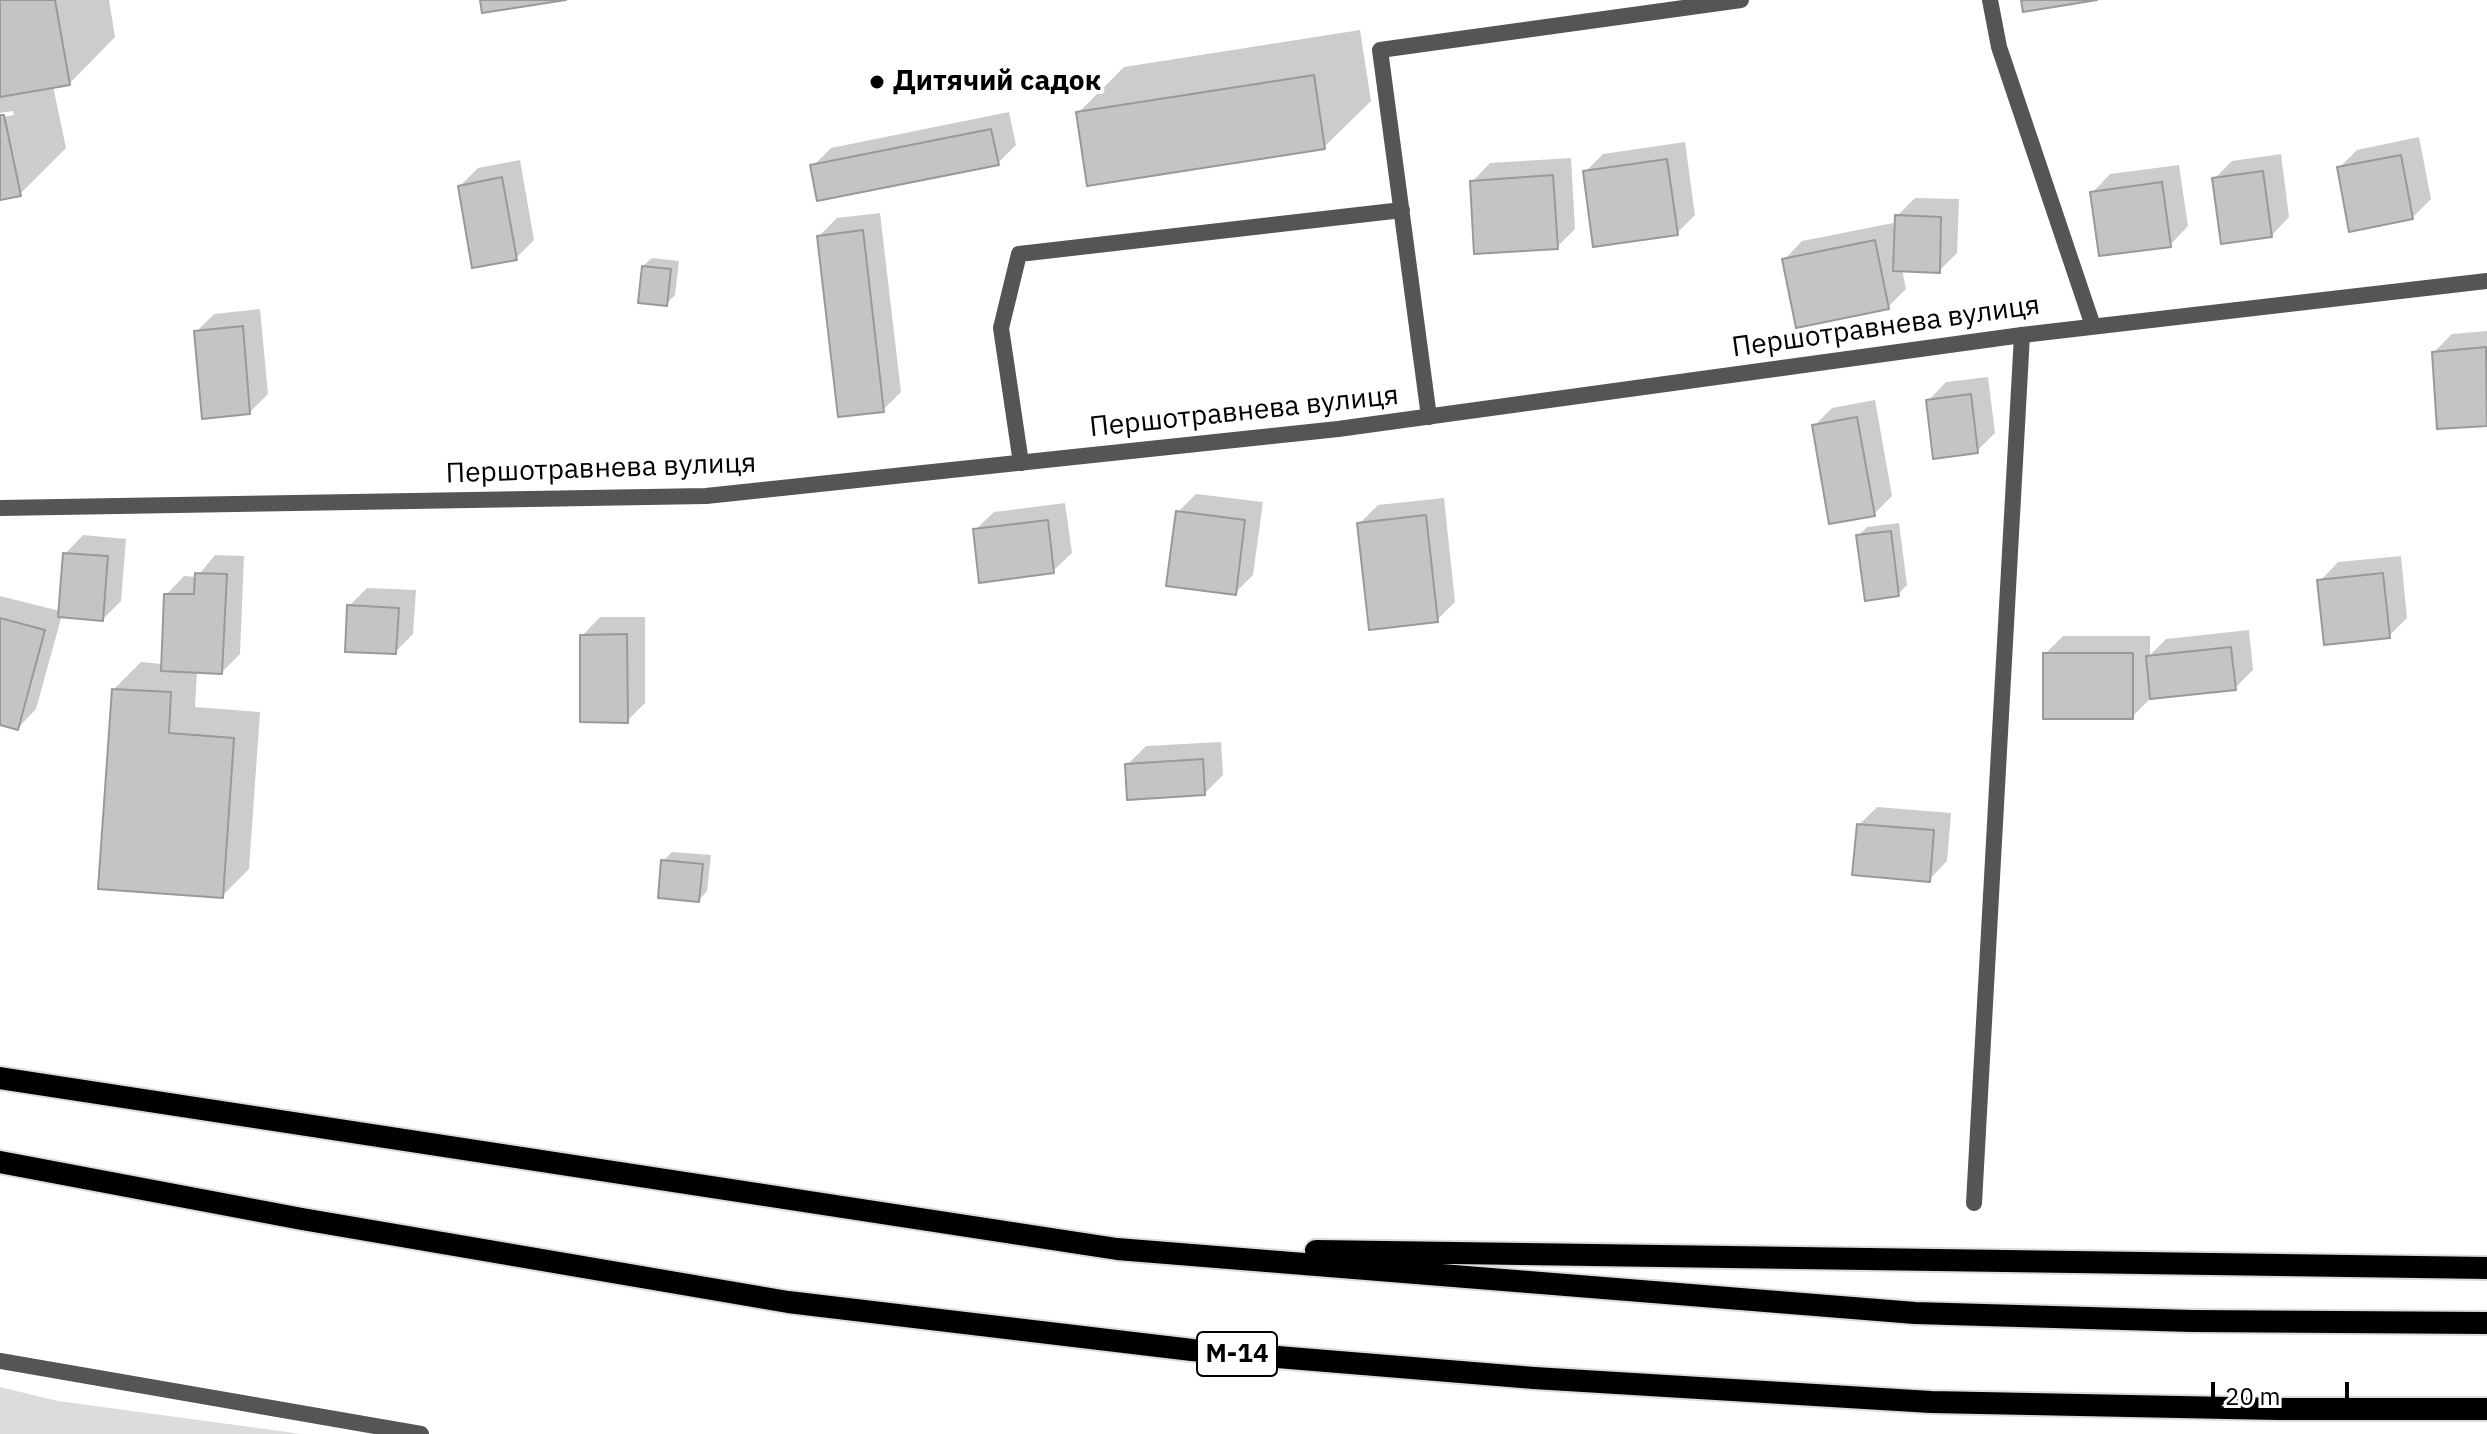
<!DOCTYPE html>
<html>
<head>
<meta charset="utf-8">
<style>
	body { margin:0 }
	#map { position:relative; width:2487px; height:1434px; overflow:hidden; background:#fff; font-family:"IBM Plex Sans",sans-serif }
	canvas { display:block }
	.scale { position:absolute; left:2211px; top:1382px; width:138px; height:36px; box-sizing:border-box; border:4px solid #000; border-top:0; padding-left:10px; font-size:24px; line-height:28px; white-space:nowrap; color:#000; -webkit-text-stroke:6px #fff; paint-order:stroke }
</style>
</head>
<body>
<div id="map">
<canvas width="2487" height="1434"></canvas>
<div class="scale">20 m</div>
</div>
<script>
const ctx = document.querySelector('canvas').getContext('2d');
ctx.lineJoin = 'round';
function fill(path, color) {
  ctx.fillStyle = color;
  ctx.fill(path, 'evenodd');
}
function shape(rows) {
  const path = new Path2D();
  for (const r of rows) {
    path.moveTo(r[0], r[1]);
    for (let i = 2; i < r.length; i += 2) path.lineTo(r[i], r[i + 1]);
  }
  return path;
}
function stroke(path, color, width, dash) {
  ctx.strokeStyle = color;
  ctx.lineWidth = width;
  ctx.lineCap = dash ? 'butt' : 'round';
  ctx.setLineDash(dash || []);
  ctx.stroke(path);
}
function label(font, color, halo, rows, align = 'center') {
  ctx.font = font + ' "IBM Plex Sans",sans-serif';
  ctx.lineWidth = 8;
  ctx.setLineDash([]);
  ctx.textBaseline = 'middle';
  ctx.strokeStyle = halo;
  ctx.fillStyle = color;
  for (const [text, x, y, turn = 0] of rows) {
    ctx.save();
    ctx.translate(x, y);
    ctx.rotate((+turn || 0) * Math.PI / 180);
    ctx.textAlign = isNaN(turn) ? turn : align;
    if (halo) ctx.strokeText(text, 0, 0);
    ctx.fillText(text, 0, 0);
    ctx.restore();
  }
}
fill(shape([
	[0,1387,58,1401,302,1434,0,1434]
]), '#dcdcdc');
fill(shape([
	[0,0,109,0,115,37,69,84,53,86,66,148,20,194,0,198,0,118,14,115,13,111,0,113],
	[1360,30,1371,101,1324,147,1078,113,1124,67],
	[1009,112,1016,145,998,163,813,166,831,148],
	[2419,137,2431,199,2412,218,2339,168,2357,150],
	[1685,142,1695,215,1677,233,1585,172,1603,154],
	[2281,154,2289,217,2271,236,2214,179,2232,161],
	[1571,158,1575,229,1557,247,1472,182,1490,163],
	[520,160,534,240,516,258,460,186,478,168],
	[2179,165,2188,226,2170,245,2092,193,2110,174],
	[1915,198,1959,199,1957,253,1939,271,1902,269,1906,289,1888,307,1784,260,1802,241,1893,223,1895,233,1897,216],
	[880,213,901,392,883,410,819,236,837,218],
	[652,258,679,261,675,295,666,304,643,266],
	[260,309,268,394,249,413,196,332,214,314],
	[2487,331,2487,424,2439,427,2434,352,2452,334],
	[1988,377,1995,433,1977,451,1928,401,1946,382],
	[1875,400,1892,496,1874,514,1814,426,1832,408],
	[1196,494,1263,502,1253,575,1235,593,1178,512],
	[1444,498,1455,602,1437,620,1359,524,1378,505],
	[1065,503,1072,553,1053,571,975,530,994,512],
	[1899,523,1907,585,1898,594,1858,536,1867,527],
	[83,535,126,539,121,601,103,619,62,615,36,709,18,728,0,723,0,596,60,611,65,554],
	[215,555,244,556,240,654,222,672,197,671,195,707,260,712,249,869,222,896,114,689,141,662,163,664,166,595,184,576,197,577],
	[2401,556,2407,618,2389,636,2320,581,2338,562],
	[367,588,416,590,413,634,395,652,349,606],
	[600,617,645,617,645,703,627,721,582,636],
	[2249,630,2253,670,2235,688,2151,698,2132,717,2045,654,2063,636,2150,636,2150,655,2166,639],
	[1221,742,1223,775,1205,793,1127,765,1146,746],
	[1877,807,1951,813,1947,861,1929,880,1859,825],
	[672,852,711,855,707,891,699,900,663,861]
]), '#0003');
const building = shape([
	[0,0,55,0,70,85,0,97,0,0],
	[480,0,566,0,482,13,480,0],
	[2021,0,2097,0,2023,12,2021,0],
	[1314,75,1325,149,1087,186,1076,112,1314,75],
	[0,115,4,115,21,196,0,200,0,115],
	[991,129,999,165,817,201,810,165,991,129],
	[2401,155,2413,219,2349,232,2337,167,2401,155],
	[1667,159,1678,235,1593,247,1583,171,1667,159],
	[2263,171,2272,237,2221,244,2212,178,2263,171],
	[1553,175,1558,249,1474,254,1470,181,1553,175],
	[502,177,517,260,472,268,458,186,502,177],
	[2162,182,2171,247,2099,256,2090,192,2162,182],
	[1895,215,1941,217,1940,273,1893,271,1895,215],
	[863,230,884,412,838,417,817,236,863,230],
	[1875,240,1889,309,1796,328,1782,259,1875,240],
	[642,266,671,269,667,306,638,303,642,266],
	[243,326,250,414,202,419,194,331,243,326],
	[2486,347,2487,426,2437,429,2432,352,2486,347],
	[1971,394,1978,453,1933,459,1926,400,1971,394],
	[1857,417,1875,516,1829,524,1812,425,1857,417],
	[1176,511,1245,520,1236,595,1166,586,1176,511],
	[1426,515,1438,622,1369,630,1357,523,1426,515],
	[1048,520,1054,573,979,583,973,529,1048,520],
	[1891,531,1899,596,1865,601,1856,535,1891,531],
	[63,553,108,556,103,621,58,617,63,553],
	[195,573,227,574,222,674,161,671,164,594,194,594,195,573],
	[2383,573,2390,638,2324,645,2317,580,2383,573],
	[347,605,399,608,396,654,345,652,347,605],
	[0,618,45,630,18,730,0,725,0,618],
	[627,634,628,723,580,722,580,635,627,634],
	[2231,647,2236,690,2150,699,2146,656,2231,647],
	[2043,653,2133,653,2133,719,2043,719,2043,653],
	[112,689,171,692,169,733,234,738,223,898,98,889,112,689],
	[1203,759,1205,795,1127,800,1125,764,1203,759],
	[1857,824,1934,830,1930,882,1852,875,1857,824],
	[661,860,703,864,699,902,658,898,661,860]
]);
fill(building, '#c4c4c4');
stroke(building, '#999', 2);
const trunk = shape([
	[0,1078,1117,1249,1915,1313,2192,1321,2487,1323],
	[0,1162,302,1219,788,1302,1192,1350,1534,1378,1931,1402,2278,1409,2487,1409],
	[1316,1251,2487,1268]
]);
stroke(trunk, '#dbdbdb', 26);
stroke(shape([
	[1429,417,1380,50,1741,0],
	[1021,463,1001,328,1019,254,1402,210],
	[1974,1203,2022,335],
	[0,1361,421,1434]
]), '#555', 16);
stroke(shape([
	[1990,0,1999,47,2093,326]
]), '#555', 16);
stroke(shape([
	[0,508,706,496,1338,429,2022,335,2487,281]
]), '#555', 16);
stroke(trunk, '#000', 22);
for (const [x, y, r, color] of [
	[877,82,8,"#000"]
]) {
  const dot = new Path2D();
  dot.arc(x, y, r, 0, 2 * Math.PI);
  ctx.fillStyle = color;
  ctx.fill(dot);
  stroke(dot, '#fff', 3);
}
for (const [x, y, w] of [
	[1237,1354,80]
]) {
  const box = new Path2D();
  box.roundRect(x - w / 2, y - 22, w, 44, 6);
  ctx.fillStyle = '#fff';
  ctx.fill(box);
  stroke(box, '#000', 2);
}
label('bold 26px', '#000', null, [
	["М-14",1237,1354]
]);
label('bold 28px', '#000', '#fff', [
	["Дитячий садок",893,82]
], 'left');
label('28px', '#000', '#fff', [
	["Першотравнева вулиця",1886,327,-8],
	["Першотравнева вулиця",1244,412,-6],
	["Першотравнева вулиця",601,469,-2]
]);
</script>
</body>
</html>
